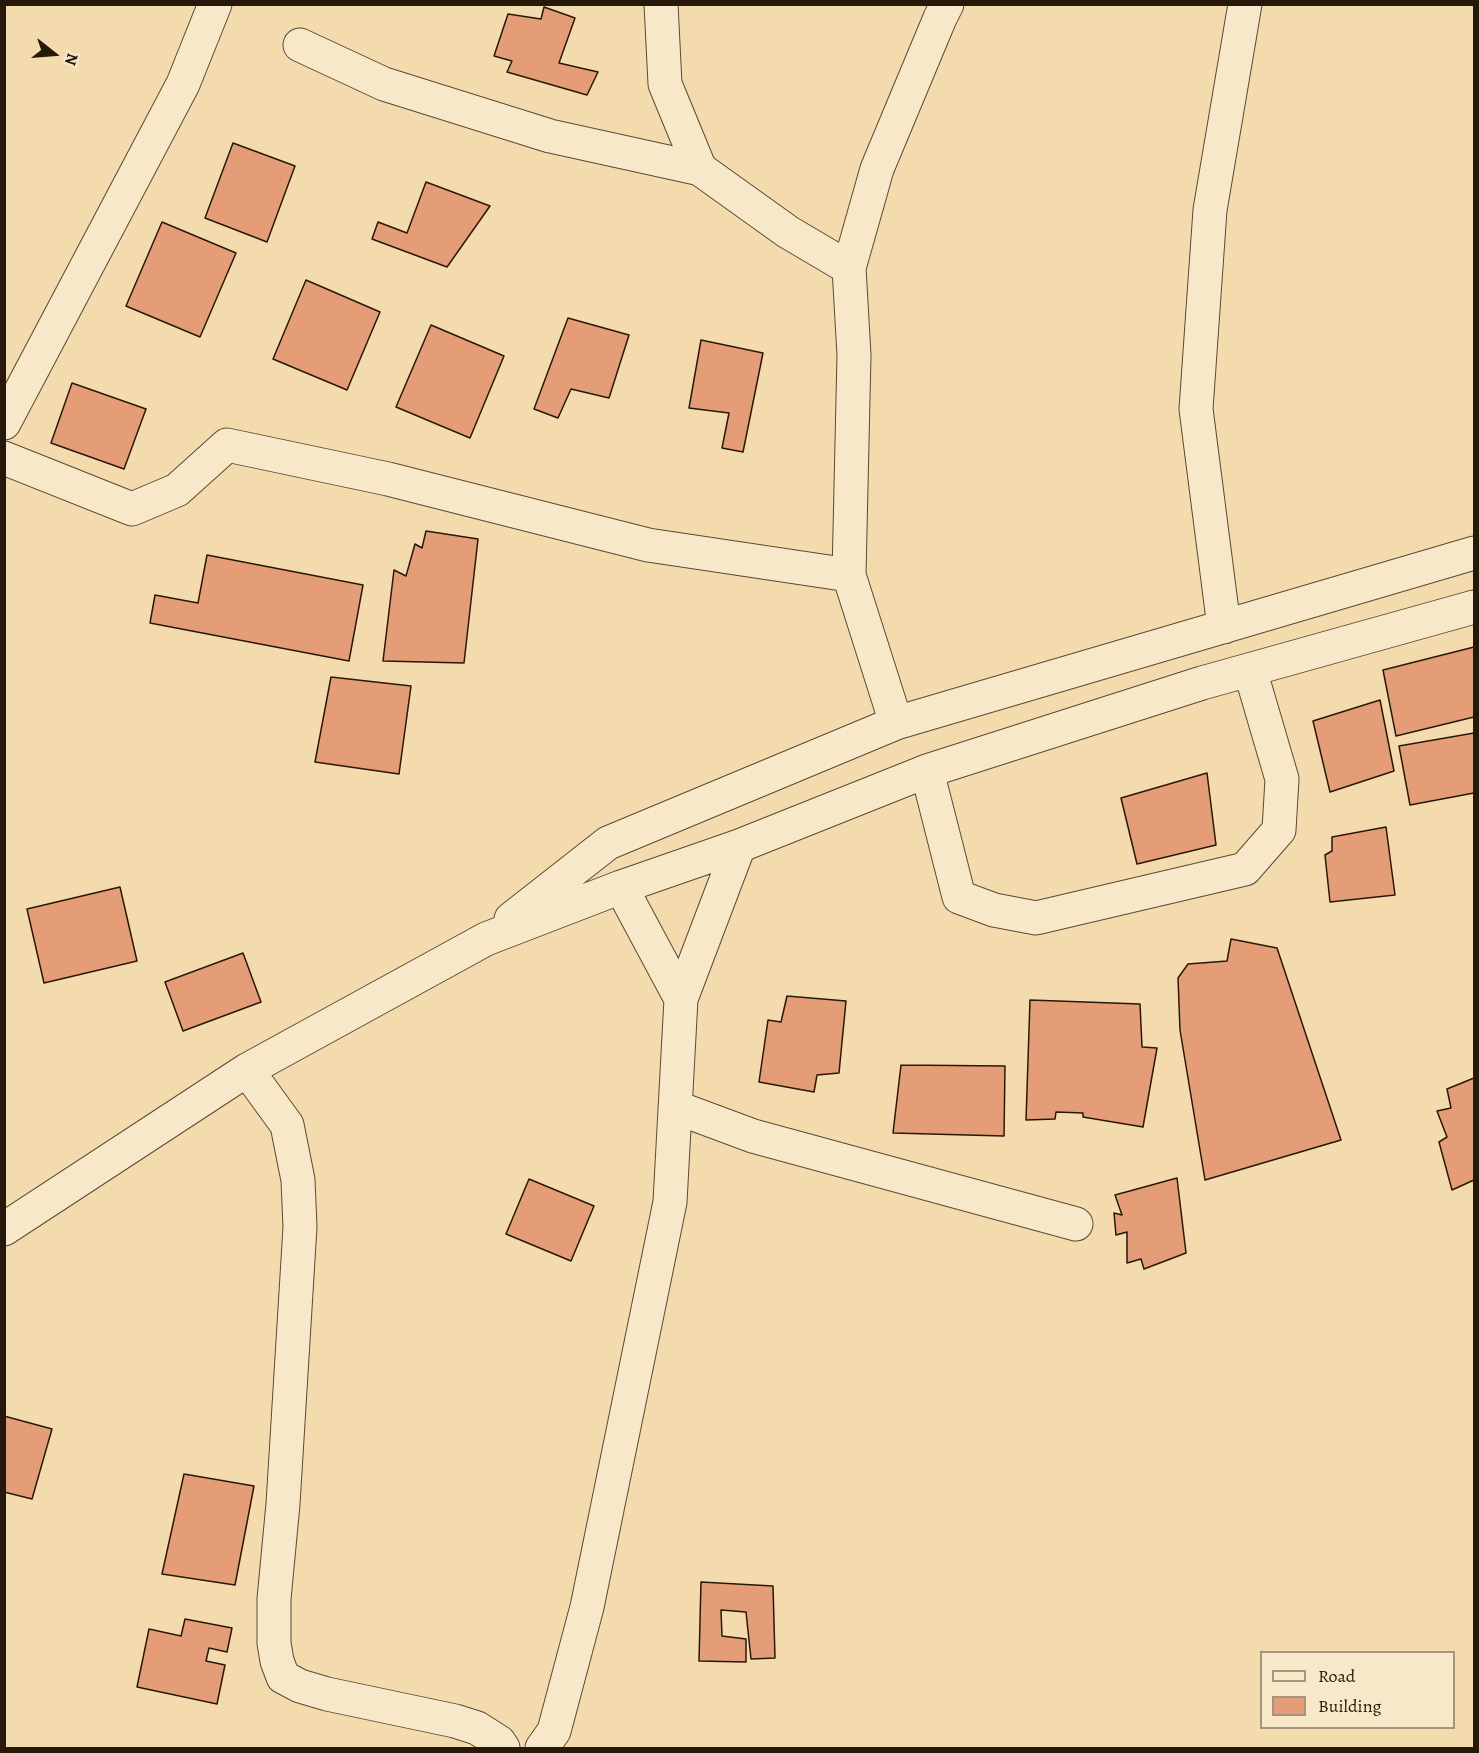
<!DOCTYPE html>
<html>
<head>
<meta charset="utf-8">
<style>
	body { margin:0 }
	#map { position:relative; width:1479px; height:1753px; overflow:hidden; background:#f4dbae; font-family:Alegreya,serif }
	canvas { display:block }
	.frame { position:absolute; inset:0; border:6px solid #27190a; pointer-events:none }
	.legend { position:absolute; left:1260px; top:1651px; width:195px; height:78px; box-sizing:border-box; background:#f8e8ca; border:2px solid #a4957d; margin:0; padding:8px 10px; list-style:none; font-size:18px; color:#27190a }
	.legend li { display:flex; align-items:center; gap:12px; height:30px }
	.legend b { width:30px; border:2px solid #a4957d }
	.north { position:absolute; left:24px; top:24px; width:60px; height:60px; -webkit-text-stroke:4px #f8e8ca; paint-order:stroke; rotate:107deg; font-size:16px; font-weight:700; line-height:24px; text-align:center; color:#27190a }
	.north::after { content:''; display:block; margin:auto; width:21px; height:27px; background:#27190a; clip-path:polygon(50% 0,100% 100%,50% 72%,0 100%) }
</style>
</head>
<body>
<div id="map">
<canvas width="1479" height="1753"></canvas>
<div class="frame"></div>
<ul class="legend">
<li><b style="height:8px;background:#f8e8ca"></b>Road</li>
<li><b style="height:16px;background:#e59d78"></b>Building</li>
</ul>
<div class="north">N</div>
</div>
<script>
const ctx = document.querySelector('canvas').getContext('2d');
ctx.lineJoin = 'round';
function fill(path, color) {
  ctx.fillStyle = color;
  ctx.fill(path, 'evenodd');
}
function shape(rows) {
  const path = new Path2D();
  for (const r of rows) {
    path.moveTo(r[0], r[1]);
    for (let i = 2; i < r.length; i += 2) path.lineTo(r[i], r[i + 1]);
  }
  return path;
}
function stroke(path, color, width, dash) {
  ctx.strokeStyle = color;
  ctx.lineWidth = width;
  ctx.lineCap = dash ? 'butt' : 'round';
  ctx.setLineDash(dash || []);
  ctx.stroke(path);
}
const building = shape([
	[544,7,575,18,559,63,598,72,587,95,507,72,512,61,494,56,508,14,541,19,544,7],
	[233,143,295,166,267,242,205,218,233,143],
	[426,182,490,206,447,267,372,239,378,222,407,233,426,182],
	[162,222,236,253,200,337,126,306,162,222],
	[306,280,380,312,347,390,273,359,306,280],
	[568,318,629,335,609,398,571,389,558,418,534,409,568,318],
	[431,325,504,356,470,438,396,407,431,325],
	[701,340,763,353,743,452,722,448,729,413,689,408,701,340],
	[72,383,146,409,124,469,51,443,72,383],
	[426,531,478,539,464,663,383,661,394,570,406,576,415,544,422,548,426,531],
	[207,555,363,585,349,661,150,623,155,595,198,603,207,555],
	[1474,647,1474,717,1396,736,1383,670,1474,647],
	[331,677,411,686,399,774,315,762,331,677],
	[1380,700,1394,771,1330,792,1313,721,1380,700],
	[1474,733,1474,793,1410,805,1399,746,1474,733],
	[1207,773,1216,845,1137,864,1121,798,1207,773],
	[1386,827,1395,895,1330,902,1325,855,1332,851,1332,837,1386,827],
	[120,887,137,961,44,983,27,909,120,887],
	[1231,939,1277,948,1341,1140,1205,1180,1180,1030,1178,978,1188,964,1227,961,1231,939],
	[243,953,261,1002,183,1031,165,982,243,953],
	[787,996,846,1001,839,1073,817,1075,814,1092,759,1082,768,1020,781,1022,787,996],
	[1030,1000,1140,1004,1142,1047,1157,1048,1143,1127,1083,1117,1083,1113,1056,1112,1055,1119,1026,1120,1030,1000],
	[901,1065,1005,1066,1004,1136,893,1133,901,1065],
	[1474,1078,1474,1180,1452,1190,1439,1142,1447,1137,1437,1111,1451,1108,1447,1089,1474,1078],
	[1177,1178,1186,1253,1144,1269,1141,1259,1127,1263,1127,1232,1116,1235,1114,1213,1122,1215,1115,1195,1177,1178],
	[529,1179,594,1206,571,1261,506,1234,529,1179],
	[4,1416,52,1429,32,1499,4,1492,4,1416],
	[184,1474,254,1486,235,1585,162,1574,184,1474],
	[701,1582,773,1586,775,1658,751,1659,746,1612,721,1610,722,1636,746,1639,746,1662,699,1661,701,1582],
	[185,1619,232,1628,227,1652,209,1648,206,1661,225,1665,217,1704,137,1687,149,1629,181,1636,185,1619]
]);
fill(building, '#e59d78');
stroke(building, '#27190a', 1.5);
const minor = shape([
	[661,4,665,84,700,169,788,232,849,268],
	[300,45,384,84,550,136,700,169],
	[4,423,183,84,215,4],
	[4,458,132,509,177,490,227,445,388,479,648,545,849,575],
	[1224,627,1196,409,1210,210,1245,4],
	[896,723,849,575,854,355,849,268,877,169,940,18,947,4],
	[927,771,959,897,994,910,1036,918,1245,869,1279,830,1282,779,1250,670],
	[511,919,608,843,896,723,1474,553],
	[681,999,739,846],
	[247,1070,287,1125,298,1180,300,1227,283,1504,274,1599,274,1643,277,1661,283,1677,300,1686,327,1694,455,1721,477,1728,499,1742,503,1748],
	[675,1107,753,1136,1076,1224],
	[4,1229,247,1070,486,939,621,887,739,846,927,771,1202,683,1474,607],
	[542,1748,554,1731,587,1607,670,1202,681,999,621,887]
]);
stroke(minor, '#5a4a33', 35);
stroke(minor, '#f8e8ca', 33);
</script>
</body>
</html>
